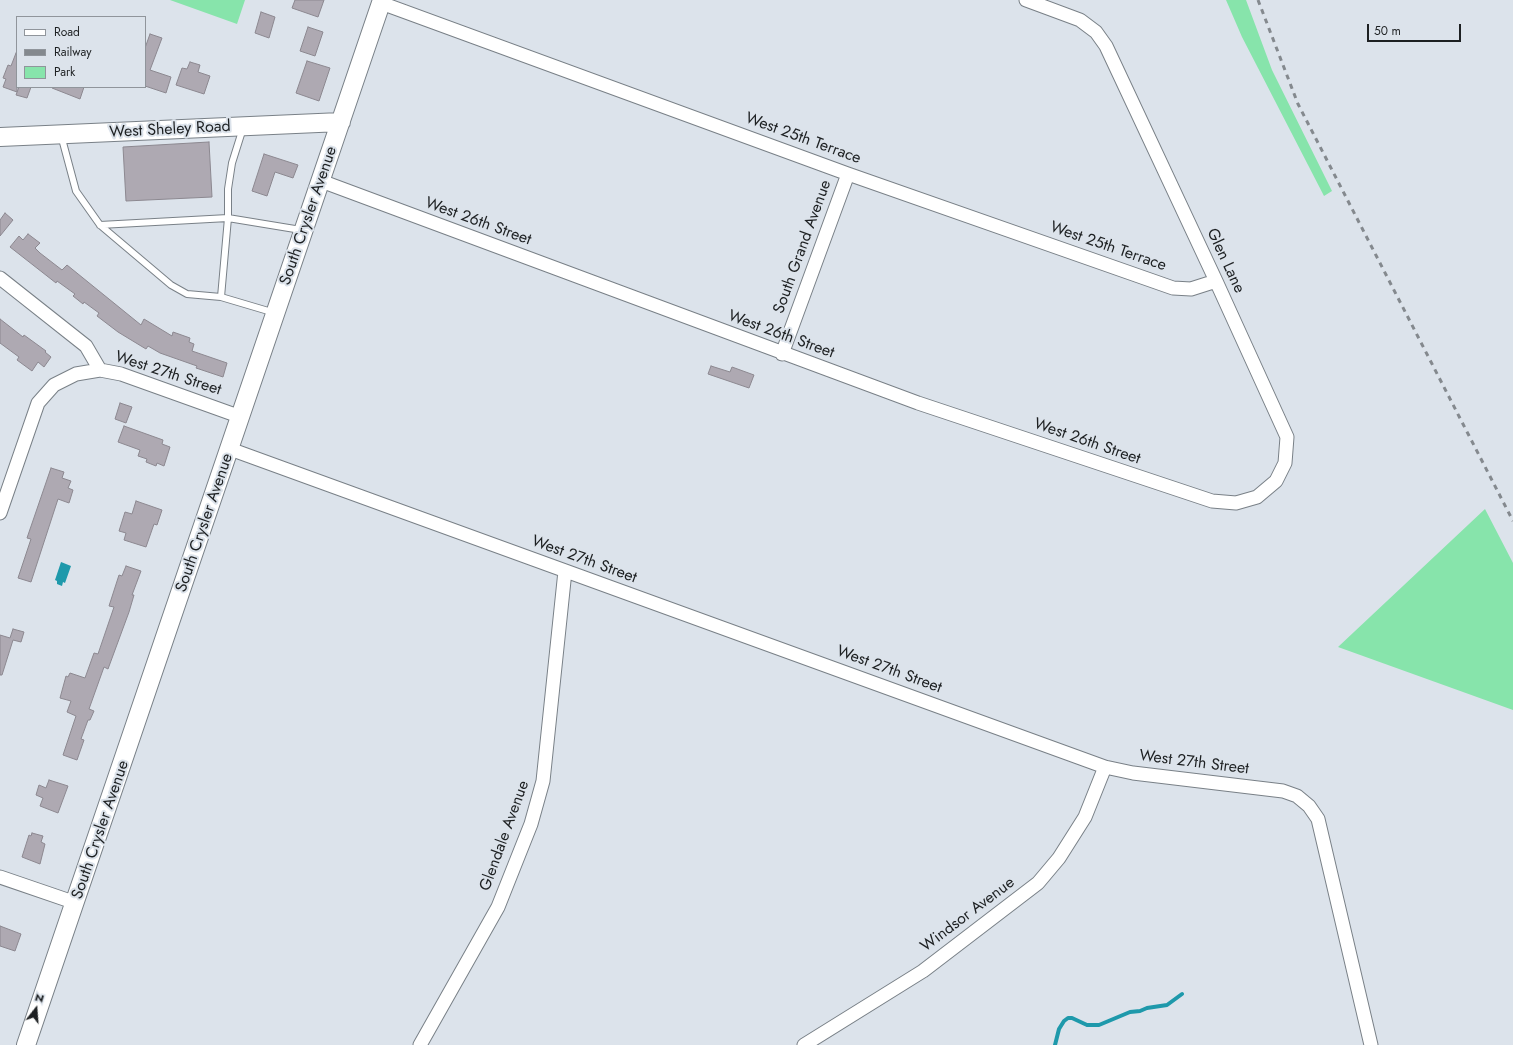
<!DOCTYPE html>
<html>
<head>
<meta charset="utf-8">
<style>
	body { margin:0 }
	#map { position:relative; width:1513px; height:1045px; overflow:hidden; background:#dce3eb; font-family:Jost,sans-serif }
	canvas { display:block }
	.legend { position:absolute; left:16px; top:16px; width:130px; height:72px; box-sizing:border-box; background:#dce3eb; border:1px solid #90959b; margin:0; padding:5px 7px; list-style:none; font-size:12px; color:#1d2022 }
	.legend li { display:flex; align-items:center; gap:8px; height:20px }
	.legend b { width:20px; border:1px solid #90959b }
	.north { position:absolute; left:16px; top:989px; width:40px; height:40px; -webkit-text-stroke:3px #dce3eb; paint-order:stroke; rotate:17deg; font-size:11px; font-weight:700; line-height:16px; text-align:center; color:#1d2022 }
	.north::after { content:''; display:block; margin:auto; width:14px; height:18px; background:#1d2022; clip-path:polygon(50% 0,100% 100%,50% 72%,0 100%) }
	.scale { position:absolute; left:1367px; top:24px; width:94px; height:18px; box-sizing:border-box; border:2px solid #1d2022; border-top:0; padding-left:5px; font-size:12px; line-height:14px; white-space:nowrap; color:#1d2022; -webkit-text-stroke:3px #dce3eb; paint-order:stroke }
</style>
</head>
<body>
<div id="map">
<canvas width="1513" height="1045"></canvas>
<ul class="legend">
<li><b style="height:5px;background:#fff"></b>Road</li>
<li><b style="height:5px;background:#84898e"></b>Railway</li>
<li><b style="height:11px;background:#87e4ab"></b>Park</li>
</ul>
<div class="north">N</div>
<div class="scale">50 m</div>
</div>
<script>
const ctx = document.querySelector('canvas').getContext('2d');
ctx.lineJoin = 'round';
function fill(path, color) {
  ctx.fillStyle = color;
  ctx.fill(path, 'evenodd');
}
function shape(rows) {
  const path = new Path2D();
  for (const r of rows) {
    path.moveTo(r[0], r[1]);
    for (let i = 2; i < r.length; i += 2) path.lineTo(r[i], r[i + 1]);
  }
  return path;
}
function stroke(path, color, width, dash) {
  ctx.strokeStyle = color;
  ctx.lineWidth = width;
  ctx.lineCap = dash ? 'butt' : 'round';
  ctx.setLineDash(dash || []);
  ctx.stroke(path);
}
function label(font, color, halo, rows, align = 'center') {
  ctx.font = font + ' Jost,sans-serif';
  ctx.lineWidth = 4;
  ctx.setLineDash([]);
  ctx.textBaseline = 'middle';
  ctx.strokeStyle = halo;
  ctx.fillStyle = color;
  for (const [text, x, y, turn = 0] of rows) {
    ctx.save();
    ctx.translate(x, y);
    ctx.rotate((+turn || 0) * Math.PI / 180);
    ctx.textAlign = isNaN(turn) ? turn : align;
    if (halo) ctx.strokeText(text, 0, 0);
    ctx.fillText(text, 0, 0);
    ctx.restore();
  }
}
fill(shape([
	[170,0,245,0,237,24],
	[1226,0,1246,0,1272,70,1332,191,1324,196,1242,37],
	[1485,509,1513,563,1513,710,1338,647]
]), '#87e4ab');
fill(shape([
	[61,562,71,566,65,583,63,582,62,586,57,584,57,581,55,580]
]), '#1e99ab');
stroke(shape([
	[1055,1045,1059,1029,1064,1021,1068,1018,1072,1018,1087,1025,1099,1025,1130,1012,1140,1011,1147,1008,1167,1005,1182,994]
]), '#1e99ab', 4);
const building = shape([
	[295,0,324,0,318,17,292,8,295,0],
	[261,12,275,17,269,38,255,33,261,12],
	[308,27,323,32,315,56,300,51,308,27],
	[150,34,162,38,150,70,171,77,166,93,145,86,145,48,150,34],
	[16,53,17,53,17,92,3,87,6,79,3,78,8,65,11,66,16,53],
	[307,61,330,68,319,101,296,93,307,61],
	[190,62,200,65,198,72,210,76,204,94,176,85,182,68,187,69,190,62],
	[19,87,31,87,27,98,16,95,19,87],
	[52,87,84,87,80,99,52,88,52,87],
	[209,142,212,197,126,201,123,147,209,142],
	[264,154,298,165,293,178,275,172,267,196,252,191,264,154],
	[5,213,13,220,0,236,0,220,5,213],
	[28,234,40,243,35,248,40,253,62,270,67,265,141,325,144,319,172,336,173,332,190,338,189,342,194,344,192,351,227,363,223,377,196,368,197,366,160,353,148,346,146,349,118,332,97,316,99,313,84,302,83,304,73,296,75,294,57,281,56,283,10,247,19,236,23,240,28,234],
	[0,319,23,337,24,335,46,351,45,352,51,357,44,367,38,362,32,371,17,360,19,357,0,343,0,319],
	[711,366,730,372,732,367,754,375,749,388,708,374,711,366],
	[120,403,132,407,126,423,115,419,120,403],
	[124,426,163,440,162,444,170,447,164,466,157,463,156,466,146,462,147,459,138,456,140,450,118,442,124,426],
	[51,468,64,472,62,478,71,481,68,488,73,490,69,503,58,499,31,582,18,578,31,539,27,538,51,468],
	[136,501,162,510,157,525,154,524,146,547,124,540,126,533,119,531,125,512,132,514,136,501],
	[126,566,141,571,132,595,134,595,129,612,108,669,104,667,89,709,94,711,90,720,88,720,81,739,84,740,77,760,63,755,76,716,67,712,71,701,60,698,66,676,68,677,70,673,85,678,94,653,98,654,114,607,109,606,119,575,122,576,126,566],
	[13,629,24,632,21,642,13,640,2,675,0,675,0,635,10,638,13,629],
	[49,780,68,786,58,813,40,806,43,798,36,795,39,785,46,788,49,780],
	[32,833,43,836,41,842,45,844,40,864,22,857,29,835,31,836,32,833],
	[0,926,21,934,15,951,0,946,0,926]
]);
fill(building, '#aea9b2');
stroke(building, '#8c8890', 1);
const lane = shape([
	[61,135,76,191,100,225,171,285,187,294,221,297,275,313],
	[100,225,228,218,301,230],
	[221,297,228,218,228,189,232,163,243,128]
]);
const street = shape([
	[381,3,848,174,1173,288,1191,289,1216,281],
	[321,181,918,403,1212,501,1236,503,1257,497,1276,481,1285,463,1287,437,1216,281,1106,46,1096,32,1080,20,1026,0],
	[0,278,86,346,100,370,121,374,241,417],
	[782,354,848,174],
	[230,449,1105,767,1133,773,1283,791,1297,796,1309,806,1318,819,1371,1045],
	[0,513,38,403,54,385,76,374,100,370],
	[0,877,76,903],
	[420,1045,498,907,531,824,543,781,565,571],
	[804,1045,923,971,1038,883,1059,858,1085,817,1105,767]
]);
const secondary = shape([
	[0,137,341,122],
	[26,1045,382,0]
]);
stroke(lane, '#798087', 8);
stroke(street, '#798087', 15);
stroke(secondary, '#798087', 20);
stroke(lane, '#fff', 6);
stroke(street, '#fff', 13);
stroke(secondary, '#fff', 18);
stroke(shape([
	[1258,0,1298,104,1513,521]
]), '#84898e', 3, [5, 5]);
label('16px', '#1d2022', '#dce3eb', [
	["West Sheley Road",170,130,-3],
	["West 25th Terrace",803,139,20],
	["South Crysler Avenue",309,216,-71],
	["West 26th Street",478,222,20],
	["South Grand Avenue",803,247,-70],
	["West 25th Terrace",1108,247,19],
	["Glen Lane",1225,261,65],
	["West 26th Street",781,335,20],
	["West 27th Street",168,374,18],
	["West 26th Street",1087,442,19],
	["South Crysler Avenue",205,523,-71],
	["West 27th Street",584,560,20],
	["West 27th Street",889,670,20],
	["West 27th Street",1194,763,7],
	["South Crysler Avenue",101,830,-71],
	["Glendale Avenue",505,836,-70],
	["Windsor Avenue",968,915,-37]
]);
</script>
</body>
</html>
